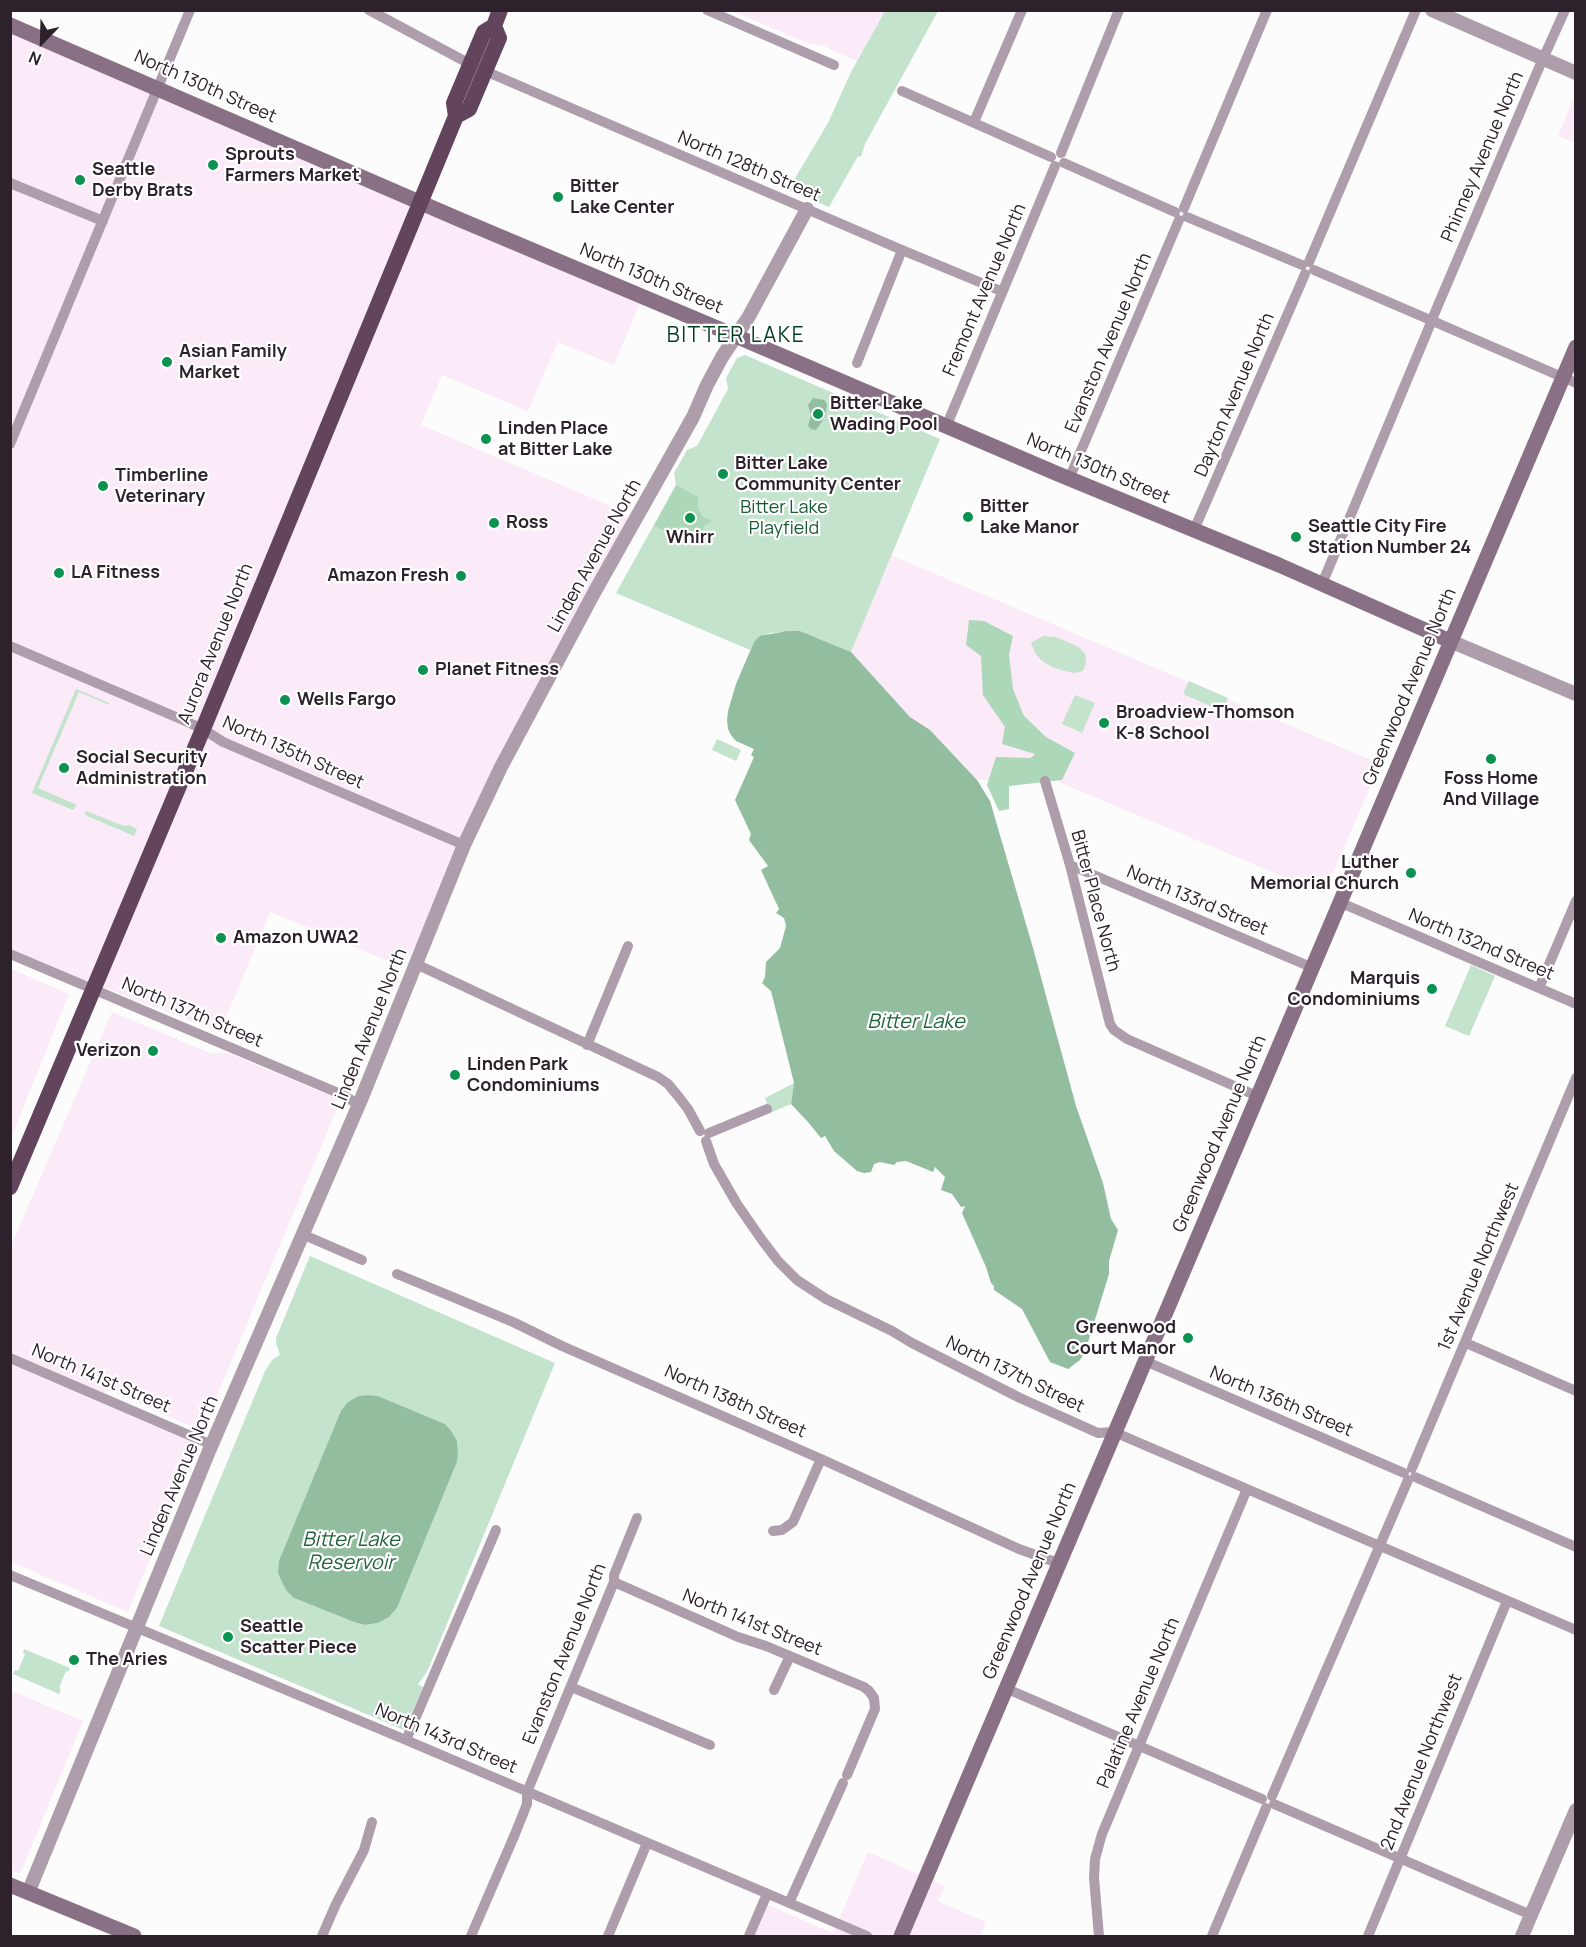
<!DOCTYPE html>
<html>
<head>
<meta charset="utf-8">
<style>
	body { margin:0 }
	#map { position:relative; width:1586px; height:1947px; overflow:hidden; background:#fcfcfc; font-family:Manrope,sans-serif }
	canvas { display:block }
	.frame { position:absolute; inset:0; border:12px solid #2d212b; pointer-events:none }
	.north { position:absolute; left:12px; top:12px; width:60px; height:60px; -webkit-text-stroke:4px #fff; paint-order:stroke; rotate:203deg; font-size:16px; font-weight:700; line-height:24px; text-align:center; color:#2d212b }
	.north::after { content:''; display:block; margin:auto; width:21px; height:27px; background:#2d212b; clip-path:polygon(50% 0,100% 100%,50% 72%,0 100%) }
</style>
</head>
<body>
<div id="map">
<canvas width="1586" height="1947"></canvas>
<div class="frame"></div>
<div class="north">N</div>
</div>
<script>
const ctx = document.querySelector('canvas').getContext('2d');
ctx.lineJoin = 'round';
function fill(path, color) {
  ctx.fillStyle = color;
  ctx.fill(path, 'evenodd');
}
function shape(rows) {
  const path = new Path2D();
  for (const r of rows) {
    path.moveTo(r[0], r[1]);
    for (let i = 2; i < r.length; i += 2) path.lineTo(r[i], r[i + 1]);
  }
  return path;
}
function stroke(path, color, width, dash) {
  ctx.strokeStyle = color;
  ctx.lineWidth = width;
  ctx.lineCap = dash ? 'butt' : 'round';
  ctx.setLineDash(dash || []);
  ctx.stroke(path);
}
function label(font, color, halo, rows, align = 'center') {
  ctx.font = font + ' Manrope,sans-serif';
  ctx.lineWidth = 4.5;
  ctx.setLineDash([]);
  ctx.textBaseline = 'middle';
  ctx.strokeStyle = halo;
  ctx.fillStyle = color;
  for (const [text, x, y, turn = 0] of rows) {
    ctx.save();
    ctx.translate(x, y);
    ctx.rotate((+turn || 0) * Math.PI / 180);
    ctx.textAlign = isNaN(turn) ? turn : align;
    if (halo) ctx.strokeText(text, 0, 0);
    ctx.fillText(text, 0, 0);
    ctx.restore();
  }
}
fill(shape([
	[732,11,885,11,857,61,822,45,810,44],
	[10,25,642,298,614,365,558,342,528,411,442,375,421,425,611,506,635,522,501,767,431,928,400,966,270,912,220,1032,11,952],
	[1575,95,1576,143,1575,143,1558,136],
	[891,555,1380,764,1324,894,1054,780,977,780,930,730,910,717,851,652],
	[11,969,69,994,11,1138],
	[112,1012,210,1053,228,1053,337,1099,335,1105,336,1111,202,1431,106,1389,103,1394,11,1354,11,1246],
	[10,1362,197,1443,128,1612,11,1562],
	[10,1690,83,1721,21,1872,18,1873,10,1870],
	[868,1852,945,1886,938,1901,986,1922,980,1936,755,1936,768,1905,833,1933]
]), '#fbebf8');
fill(shape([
	[885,11,938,11,865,144,861,157,858,156,829,207,788,190,828,123,851,72],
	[745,355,940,439,851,652,800,631,770,633,754,642,750,650,616,593,676,485,674,473,687,450,697,446,728,389,726,378,737,358],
	[1043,636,1056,637,1079,647,1085,654,1086,663,1083,671,1075,673,1064,671,1052,667,1042,661,1035,653,1031,643],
	[1189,681,1228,698,1222,711,1183,694],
	[76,689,109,703,109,705,79,692,38,788,77,805,73,810,32,793],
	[1075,695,1095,703,1082,733,1062,724],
	[717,739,741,750,736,761,712,750],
	[86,811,124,826,129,825,137,829,134,836,87,816,85,814],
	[1471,965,1495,976,1469,1036,1445,1026],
	[794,1083,791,1104,770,1113,765,1098],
	[310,1256,555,1363,427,1672,418,1684,423,1687,404,1730,159,1626,265,1371,272,1360,280,1355,276,1343,276,1338],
	[368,1395,378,1396,445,1424,452,1432,457,1441,458,1453,457,1462,397,1608,389,1617,378,1623,365,1625,354,1622,294,1598,348,1402,358,1396],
	[24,1649,70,1668,68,1672,66,1671,59,1688,61,1689,59,1694,13,1674,15,1670,18,1671,25,1654,23,1653]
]), '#c3e3cc');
fill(shape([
	[676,485,698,497,698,508,700,512,703,517,712,521,704,526,698,545,654,526],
	[969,620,984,621,1013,636,1009,655,1013,689,1024,716,1046,737,1075,753,1062,780,1009,786,1009,809,999,811,987,785,996,757,1031,758,1035,754,1002,744,1005,727,983,695,981,656,966,645]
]), '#acd7b8');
fill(shape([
	[813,398,824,400,827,404,825,417,816,430,811,429,808,426,811,415,808,405],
	[787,631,800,631,851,652,910,717,930,730,977,780,990,801,1033,948,1076,1106,1103,1183,1111,1219,1118,1230,1109,1261,1109,1274,1085,1352,1080,1360,1068,1369,1050,1362,1022,1309,994,1290,994,1286,991,1283,986,1267,962,1213,965,1206,961,1207,952,1194,941,1190,945,1177,935,1167,933,1172,906,1161,897,1162,894,1165,880,1162,874,1164,871,1172,864,1173,857,1171,834,1151,825,1136,821,1138,808,1122,791,1104,794,1083,771,991,762,983,765,977,766,962,780,948,786,926,784,918,776,913,779,909,761,870,768,866,749,840,751,834,735,800,754,757,751,755,754,749,736,741,731,735,728,729,727,720,728,711,736,684,754,642,760,636],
	[368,1395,378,1396,445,1424,452,1432,457,1441,458,1453,457,1462,397,1608,389,1617,378,1623,365,1625,354,1622,294,1598,286,1590,278,1573,279,1561,341,1411,348,1402,358,1396]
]), '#93bd9f');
stroke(shape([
	[369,10,470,64],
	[707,10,834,65],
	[485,71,902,250,1001,291],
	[902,91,1051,157],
	[974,122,1022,10],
	[1061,153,1119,10],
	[1064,163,1175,212],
	[10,183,103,221],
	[1184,208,1267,10],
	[1187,217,1302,265],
	[1309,262,1416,10],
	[1314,270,1428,319],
	[1433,317,1538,70,1565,10],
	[1435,322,1576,383],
	[857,363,902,250],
	[946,427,1055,166],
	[10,444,190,10],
	[1069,479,1179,220],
	[1194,530,1305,274],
	[1322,584,1430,325],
	[10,646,183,720,203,729,223,742,464,845],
	[1045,781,1070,865,1110,1024,1114,1030,1127,1039,1257,1096],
	[1070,865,1311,967],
	[1339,902,1576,1004],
	[10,954,343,1095,359,1105],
	[416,964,658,1077,668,1084,678,1096,688,1109,700,1131],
	[1539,988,1576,901],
	[587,1045,628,946],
	[709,1133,767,1109],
	[706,1141,714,1164,737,1204,762,1240,778,1261,797,1280,826,1299,892,1331,912,1343,1020,1398,1098,1433,1114,1432,1576,1630],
	[304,1235,362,1260],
	[397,1274,513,1322,562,1346,821,1459,1019,1549,1058,1563],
	[1466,1343,1576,1391],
	[10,1358,212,1445],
	[1145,1361,1404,1473],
	[1412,1468,1576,1078],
	[1415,1477,1576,1547],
	[773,1531,782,1530,793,1522,821,1459],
	[10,1575,406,1740,867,1936],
	[614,1582,738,1637,766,1646,864,1687,869,1691,874,1698,875,1709,847,1775],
	[571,1687,710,1745],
	[1005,1688,1262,1799],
	[774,1690,790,1656],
	[406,1740,496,1530],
	[1272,1796,1408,1480],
	[1274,1804,1531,1915],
	[789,1903,843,1783],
	[322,1936,336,1904,364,1850,372,1822],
	[471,1936,515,1834,527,1804,527,1792,614,1582,614,1575,637,1518],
	[608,1936,647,1843],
	[749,1936,767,1894],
	[1099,1936,1094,1878,1095,1859,1102,1834,1247,1489],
	[1212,1936,1266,1808],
	[1368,1936,1507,1601]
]), '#ae9dab', 10);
stroke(shape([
	[1432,10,1576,73],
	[1450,641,1576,694],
	[28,1893,209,1451,360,1102,464,845,501,767,595,591,693,417,707,385,722,357,748,318,807,209],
	[1522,1936,1576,1810]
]), '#ae9dab', 14);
stroke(shape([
	[10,25,456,218,717,328,1058,474,1279,565,1450,641],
	[10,1885,134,1936],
	[901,1936,1576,347]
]), '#897084', 15);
stroke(shape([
	[456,116,469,109,488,64,499,38,494,26],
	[10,1187,203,729,456,116,454,103,484,32,494,26,500,10]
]), '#62445d', 16);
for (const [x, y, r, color] of [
	[213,165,6,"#0b9251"],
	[80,180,6,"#0b9251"],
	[558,197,6,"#0b9251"],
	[167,362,6,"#0b9251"],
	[818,414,6,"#0b9251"],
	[486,439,6,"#0b9251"],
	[723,474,6,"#0b9251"],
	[103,486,6,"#0b9251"],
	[968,517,6,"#0b9251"],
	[690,518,6,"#0b9251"],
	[494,523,6,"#0b9251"],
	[1296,537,6,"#0b9251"],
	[59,573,6,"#0b9251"],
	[461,576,6,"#0b9251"],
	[423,670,6,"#0b9251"],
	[285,700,6,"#0b9251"],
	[1104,723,6,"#0b9251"],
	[1491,759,6,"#0b9251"],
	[64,768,6,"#0b9251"],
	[1411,873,6,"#0b9251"],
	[221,938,6,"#0b9251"],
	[1432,989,6,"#0b9251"],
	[153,1051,6,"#0b9251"],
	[455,1075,6,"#0b9251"],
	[1188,1338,6,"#0b9251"],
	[228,1637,6,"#0b9251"],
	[74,1660,6,"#0b9251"]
]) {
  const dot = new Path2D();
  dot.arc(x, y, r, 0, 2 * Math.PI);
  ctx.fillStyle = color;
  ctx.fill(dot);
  stroke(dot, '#fff', 2);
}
label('18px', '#2d212b', '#fff', [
	["North 130th Street",205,87,24],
	["Phinney Avenue North",1483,157,-67],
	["North 128th Street",749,167,23],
	["North 130th Street",651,279,23],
	["Fremont Avenue North",985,290,-67],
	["Evanston Avenue North",1109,343,-67],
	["Dayton Avenue North",1235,395,-67],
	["North 130th Street",1098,469,23],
	["Linden Avenue North",595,556,-61],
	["Aurora Avenue North",216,644,-68],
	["Greenwood Avenue North",1410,687,-67],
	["North 135th Street",293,753,24],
	["Bitter Place North",1095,901,75],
	["North 133rd Street",1197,901,23],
	["North 132nd Street",1481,945,23],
	["North 137th Street",192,1013,23],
	["Linden Avenue North",370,1029,-68],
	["Greenwood Avenue North",1220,1134,-67],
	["1st Avenue Northwest",1479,1267,-67],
	["North 137th Street",1015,1375,26],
	["North 141st Street",101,1379,23],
	["North 138th Street",735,1402,24],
	["North 136th Street",1281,1402,23],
	["Linden Avenue North",180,1476,-67],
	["Greenwood Avenue North",1030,1581,-67],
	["North 141st Street",752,1623,22],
	["Evanston Avenue North",565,1654,-68],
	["Palatine Avenue North",1139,1703,-67],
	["North 143rd Street",446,1739,23],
	["2nd Avenue Northwest",1422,1762,-68]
]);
label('bold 18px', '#2d212b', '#fff', [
	["Sprouts",225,155],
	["Farmers Market",225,176],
	["Seattle",92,170],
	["Derby Brats",92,191],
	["Bitter",570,187],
	["Lake Center",570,208],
	["Asian Family",179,352],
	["Market",179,373],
	["Bitter Lake",830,404],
	["Wading Pool",830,425],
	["Linden Place",498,429],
	["at Bitter Lake",498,450],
	["Bitter Lake",735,464],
	["Community Center",735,485],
	["Timberline",115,476],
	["Veterinary",115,497],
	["Bitter",980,507],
	["Lake Manor",980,528],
	["Ross",506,523],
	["Seattle City Fire",1308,527],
	["Station Number 24",1308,548],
	["Whirr",690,538,"center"],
	["LA Fitness",71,573],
	["Amazon Fresh",449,576,"right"],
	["Planet Fitness",435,670],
	["Wells Fargo",297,700],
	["Broadview-Thomson",1116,713],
	["K-8 School",1116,734],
	["Social Security",76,758],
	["Administration",76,779],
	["Foss Home",1491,779,"center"],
	["And Village",1491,800,"center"],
	["Luther",1399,863,"right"],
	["Memorial Church",1399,884,"right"],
	["Amazon UWA2",233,938],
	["Marquis",1420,979,"right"],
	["Condominiums",1420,1000,"right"],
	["Verizon",141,1051,"right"],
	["Linden Park",467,1065],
	["Condominiums",467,1086],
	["Greenwood",1176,1328,"right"],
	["Court Manor",1176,1349,"right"],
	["Seattle",240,1627],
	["Scatter Piece",240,1648],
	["The Aries",86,1660]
], 'left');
label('18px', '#175a34', '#fff', [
	["Bitter Lake",784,508],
	["Playfield",784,529]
]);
label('italic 20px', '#22633c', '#fff', [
	["Bitter Lake",916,1022],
	["Bitter Lake",351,1540],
	["Reservoir",351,1563]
]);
ctx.letterSpacing = '1.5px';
label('21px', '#003d1d', '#fff', [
	["BITTER LAKE",736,336]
]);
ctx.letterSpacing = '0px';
</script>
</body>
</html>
